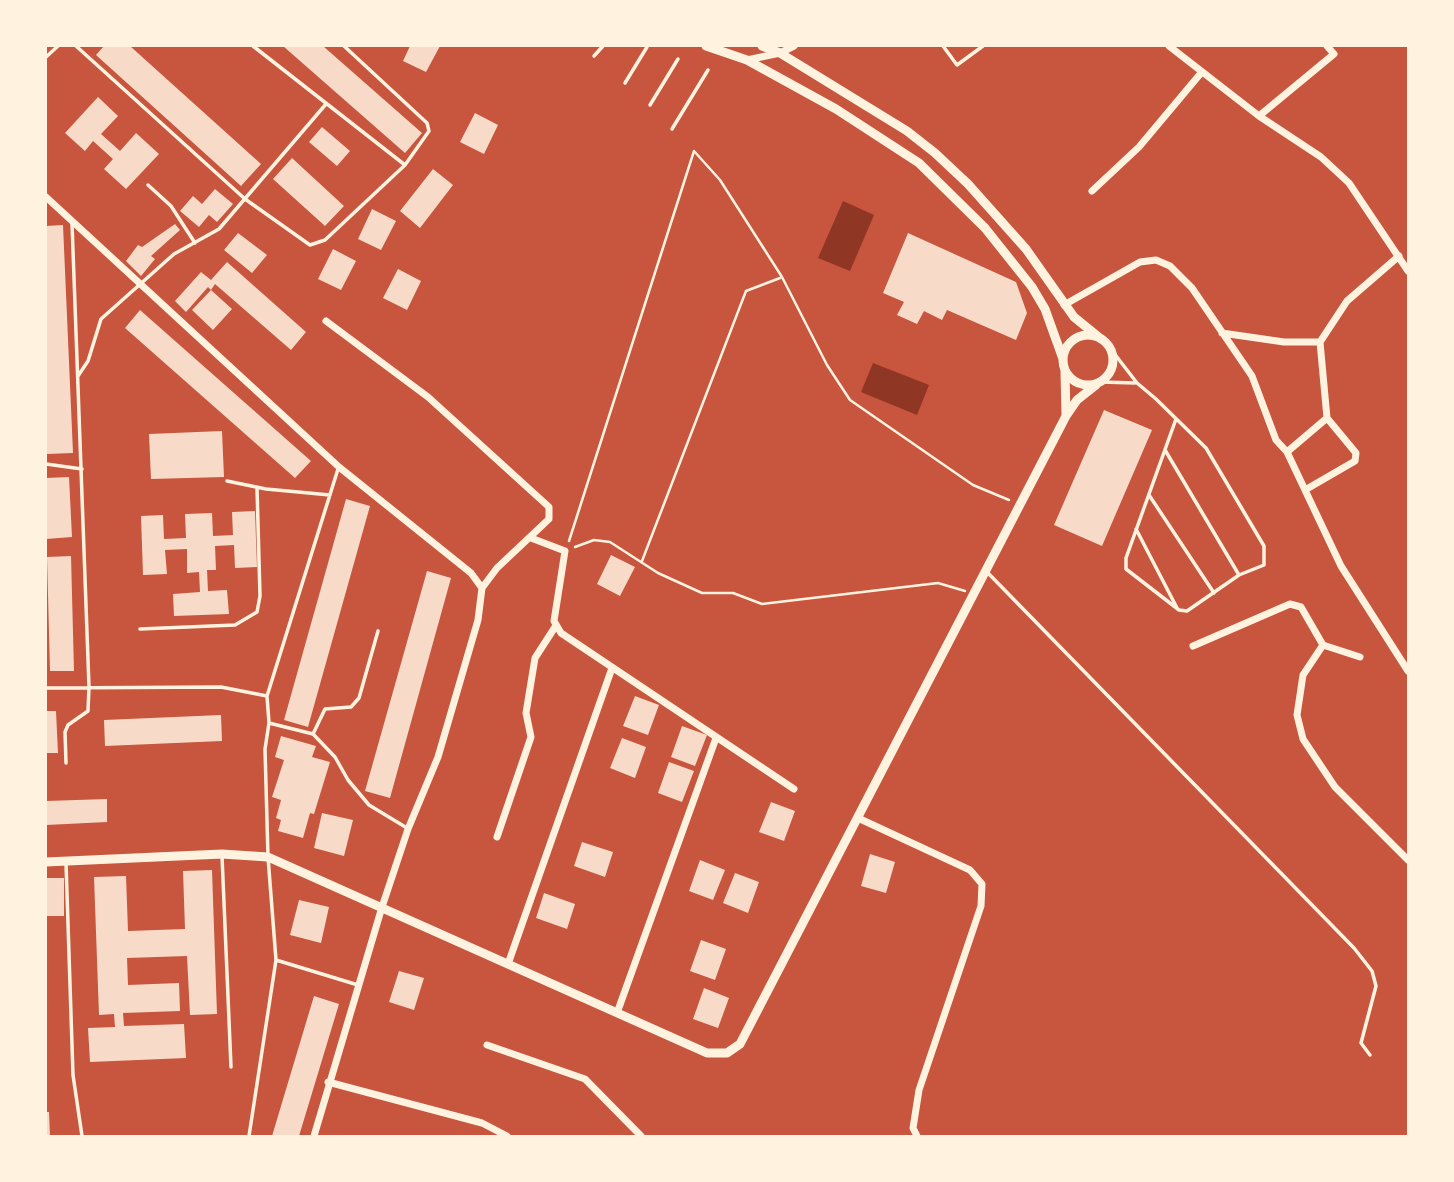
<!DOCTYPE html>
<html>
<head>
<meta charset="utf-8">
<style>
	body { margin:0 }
	#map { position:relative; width:1454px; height:1182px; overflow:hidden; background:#c8553d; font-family:Cabin,sans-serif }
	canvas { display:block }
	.frame { position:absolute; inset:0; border:47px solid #fff3e0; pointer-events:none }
</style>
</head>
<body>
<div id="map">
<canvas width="1454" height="1182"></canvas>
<div class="frame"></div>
</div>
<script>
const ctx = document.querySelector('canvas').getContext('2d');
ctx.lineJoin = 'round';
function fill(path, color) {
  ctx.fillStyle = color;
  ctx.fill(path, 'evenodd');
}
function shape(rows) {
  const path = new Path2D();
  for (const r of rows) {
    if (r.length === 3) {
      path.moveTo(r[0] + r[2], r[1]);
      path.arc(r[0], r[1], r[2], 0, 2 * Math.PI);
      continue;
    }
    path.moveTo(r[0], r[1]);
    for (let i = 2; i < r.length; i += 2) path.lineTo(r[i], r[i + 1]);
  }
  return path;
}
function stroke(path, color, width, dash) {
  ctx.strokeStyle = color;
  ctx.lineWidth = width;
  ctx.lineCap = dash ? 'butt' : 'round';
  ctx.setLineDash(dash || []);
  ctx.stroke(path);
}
fill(shape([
	[843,201,874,215,850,271,818,258],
	[873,363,929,385,917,415,861,392]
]), '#8f3625');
fill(shape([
	[104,46,130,46,261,164,241,186,96,55],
	[283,46,323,46,422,133,405,153],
	[410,46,440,46,426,72,403,61],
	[98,97,118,116,101,134,120,151,136,133,159,154,126,189,104,169,113,159,93,141,85,151,65,133],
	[475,113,498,125,484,154,460,142],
	[322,127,350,151,337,166,309,142],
	[292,158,344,206,325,226,273,179],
	[433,169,453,185,420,228,400,211],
	[215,189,233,204,217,222,209,215,199,227,180,211,193,196,202,204],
	[372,209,396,221,381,250,358,239],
	[175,224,180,230,151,256,155,259,141,276,126,261,138,245,142,247],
	[63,225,73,453,47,454,46,226],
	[238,233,267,255,252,273,224,250],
	[908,233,1016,282,1027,313,1016,340,947,310,942,320,924,311,917,324,897,315,904,302,883,293],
	[333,249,356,261,341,290,318,279],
	[227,262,306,332,291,350,215,284,211,290,232,309,213,330,192,310,211,290,208,287,186,312,175,301,201,272,211,280],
	[398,269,421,281,407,310,383,298],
	[140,310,311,461,295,478,125,328],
	[1104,410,1152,430,1102,546,1054,525],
	[222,431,224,477,151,479,149,434],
	[69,477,72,537,46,539,46,478],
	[346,499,370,506,308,727,284,720],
	[255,511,257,567,235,568,234,545,215,546,216,570,207,570,208,591,227,590,229,614,174,616,173,594,200,592,199,572,187,573,187,549,165,550,167,574,143,575,141,516,163,515,164,539,186,538,185,514,212,513,213,536,233,535,232,512],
	[611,555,635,567,620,596,597,584],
	[71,556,74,671,50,671,47,557],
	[427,571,451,578,390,798,365,791],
	[635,696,659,705,648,735,623,726],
	[46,711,56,711,58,753,46,753],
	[221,715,222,741,105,746,104,720],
	[682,726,707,735,695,766,671,757],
	[281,736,316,746,312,757,330,762,314,814,310,813,303,838,278,831,281,820,276,818,281,800,272,797,284,760,275,757],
	[622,738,646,747,635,778,610,768],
	[669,762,694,771,682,802,658,793],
	[107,799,107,822,46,825,46,801],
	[771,802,795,811,784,841,759,832],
	[322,813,353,820,344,856,314,848],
	[582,842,613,852,605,877,574,866],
	[870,854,895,862,886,893,861,886],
	[700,860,725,870,713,900,689,891],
	[212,870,217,1014,190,1015,187,956,127,958,128,985,179,983,180,1011,123,1013,124,1026,184,1024,186,1058,90,1062,88,1028,115,1027,114,1014,99,1015,94,877,126,876,128,931,185,929,183,871],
	[735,873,759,882,748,913,723,903],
	[46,878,64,878,64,916,46,916],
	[544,893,575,904,567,929,536,918],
	[299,900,329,907,321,943,290,935],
	[701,940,726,949,715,980,690,971],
	[399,971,424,978,414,1010,389,1002],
	[704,988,729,998,718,1028,693,1019],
	[314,996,339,1004,299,1136,272,1136],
	[46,1112,49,1112,50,1136,46,1136]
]), '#f7dbc8');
stroke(shape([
	[569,541,694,151,720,180,782,277,827,365,850,400,973,485,1009,500],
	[575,547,594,540,610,542,658,573,702,593,733,593,762,604,938,583,965,591],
	[642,561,746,291,780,278]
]), '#fff3e0', 2.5);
stroke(shape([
	[76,46,245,199,310,245,325,240,405,165,429,131,427,123,344,46],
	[253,46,405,165],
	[943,46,957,65,983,46],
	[594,56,603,46],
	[46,57,58,46],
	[625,83,647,47],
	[650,105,678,59],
	[672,129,708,70],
	[148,185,171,206,195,243],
	[1110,348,1137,383,1156,399,1206,448,1264,546,1264,565,1239,575,1187,611,1179,610,1126,569,1126,558,1176,419],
	[78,376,88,361,101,319,174,254,219,229,326,104],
	[1100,382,1135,383],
	[1165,450,1239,575],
	[46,464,82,469],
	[227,481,266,489,330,495],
	[1149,495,1214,593],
	[1136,529,1177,608],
	[987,572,1354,948,1372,971,1376,986,1361,1043,1370,1055],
	[140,629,235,625,257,612,260,596,257,488],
	[378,631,359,698,351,707,325,709,313,734,335,757,348,780,369,805,407,828],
	[46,688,221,687,267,696],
	[269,723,313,734],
	[66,763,65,732,68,725,88,711,89,687,72,223],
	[222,856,231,1067],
	[66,863,73,1075,82,1136],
	[276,960,358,985],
	[249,1136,276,960,268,857,265,749,269,723,267,696,338,469]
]), '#fff3e0', 3.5);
stroke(shape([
	[1169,46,1259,116,1321,157,1349,183,1408,271],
	[747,60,780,53,794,46],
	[1259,116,1334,54,1327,46],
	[1092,191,1139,147,1201,73],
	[46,197,339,467,471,573,482,588],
	[1064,305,1140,262,1156,260,1170,266,1192,288,1252,376,1276,440,1287,452,1341,566,1408,671],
	[326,321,428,397,549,507,549,519,497,568,482,588],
	[1222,333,1284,342,1320,342],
	[1287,452,1327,418],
	[1305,490,1355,461,1356,453,1327,418,1320,342,1347,301,1399,256],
	[531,538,565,551,554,621,561,633,794,789],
	[1193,646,1290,604,1301,607,1323,645],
	[1360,657,1323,645,1303,675,1297,715,1303,739,1335,787,1408,860],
	[858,818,970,870,982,884,981,906,919,1090,913,1128,917,1136],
	[497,837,531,737,526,713,535,658,555,627],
	[508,964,612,668],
	[617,1013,716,738],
	[487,1045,585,1079,641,1136],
	[328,1082,482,1123,507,1136],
	[314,1136,382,907,408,829,438,757,478,620,482,588]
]), '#fff3e0', 7);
stroke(shape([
	[706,46,747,60,836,109,919,163,985,228,1032,287,1045,309,1063,359],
	[762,46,780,53,907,131,935,153,968,184,1026,249,1074,317,1101,339],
	[1088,360,25],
	[1065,372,1066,416,1077,400,1096,385],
	[46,862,222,854,268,857,707,1053,727,1053,740,1044,1066,416]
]), '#fff3e0', 9);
</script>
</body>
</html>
